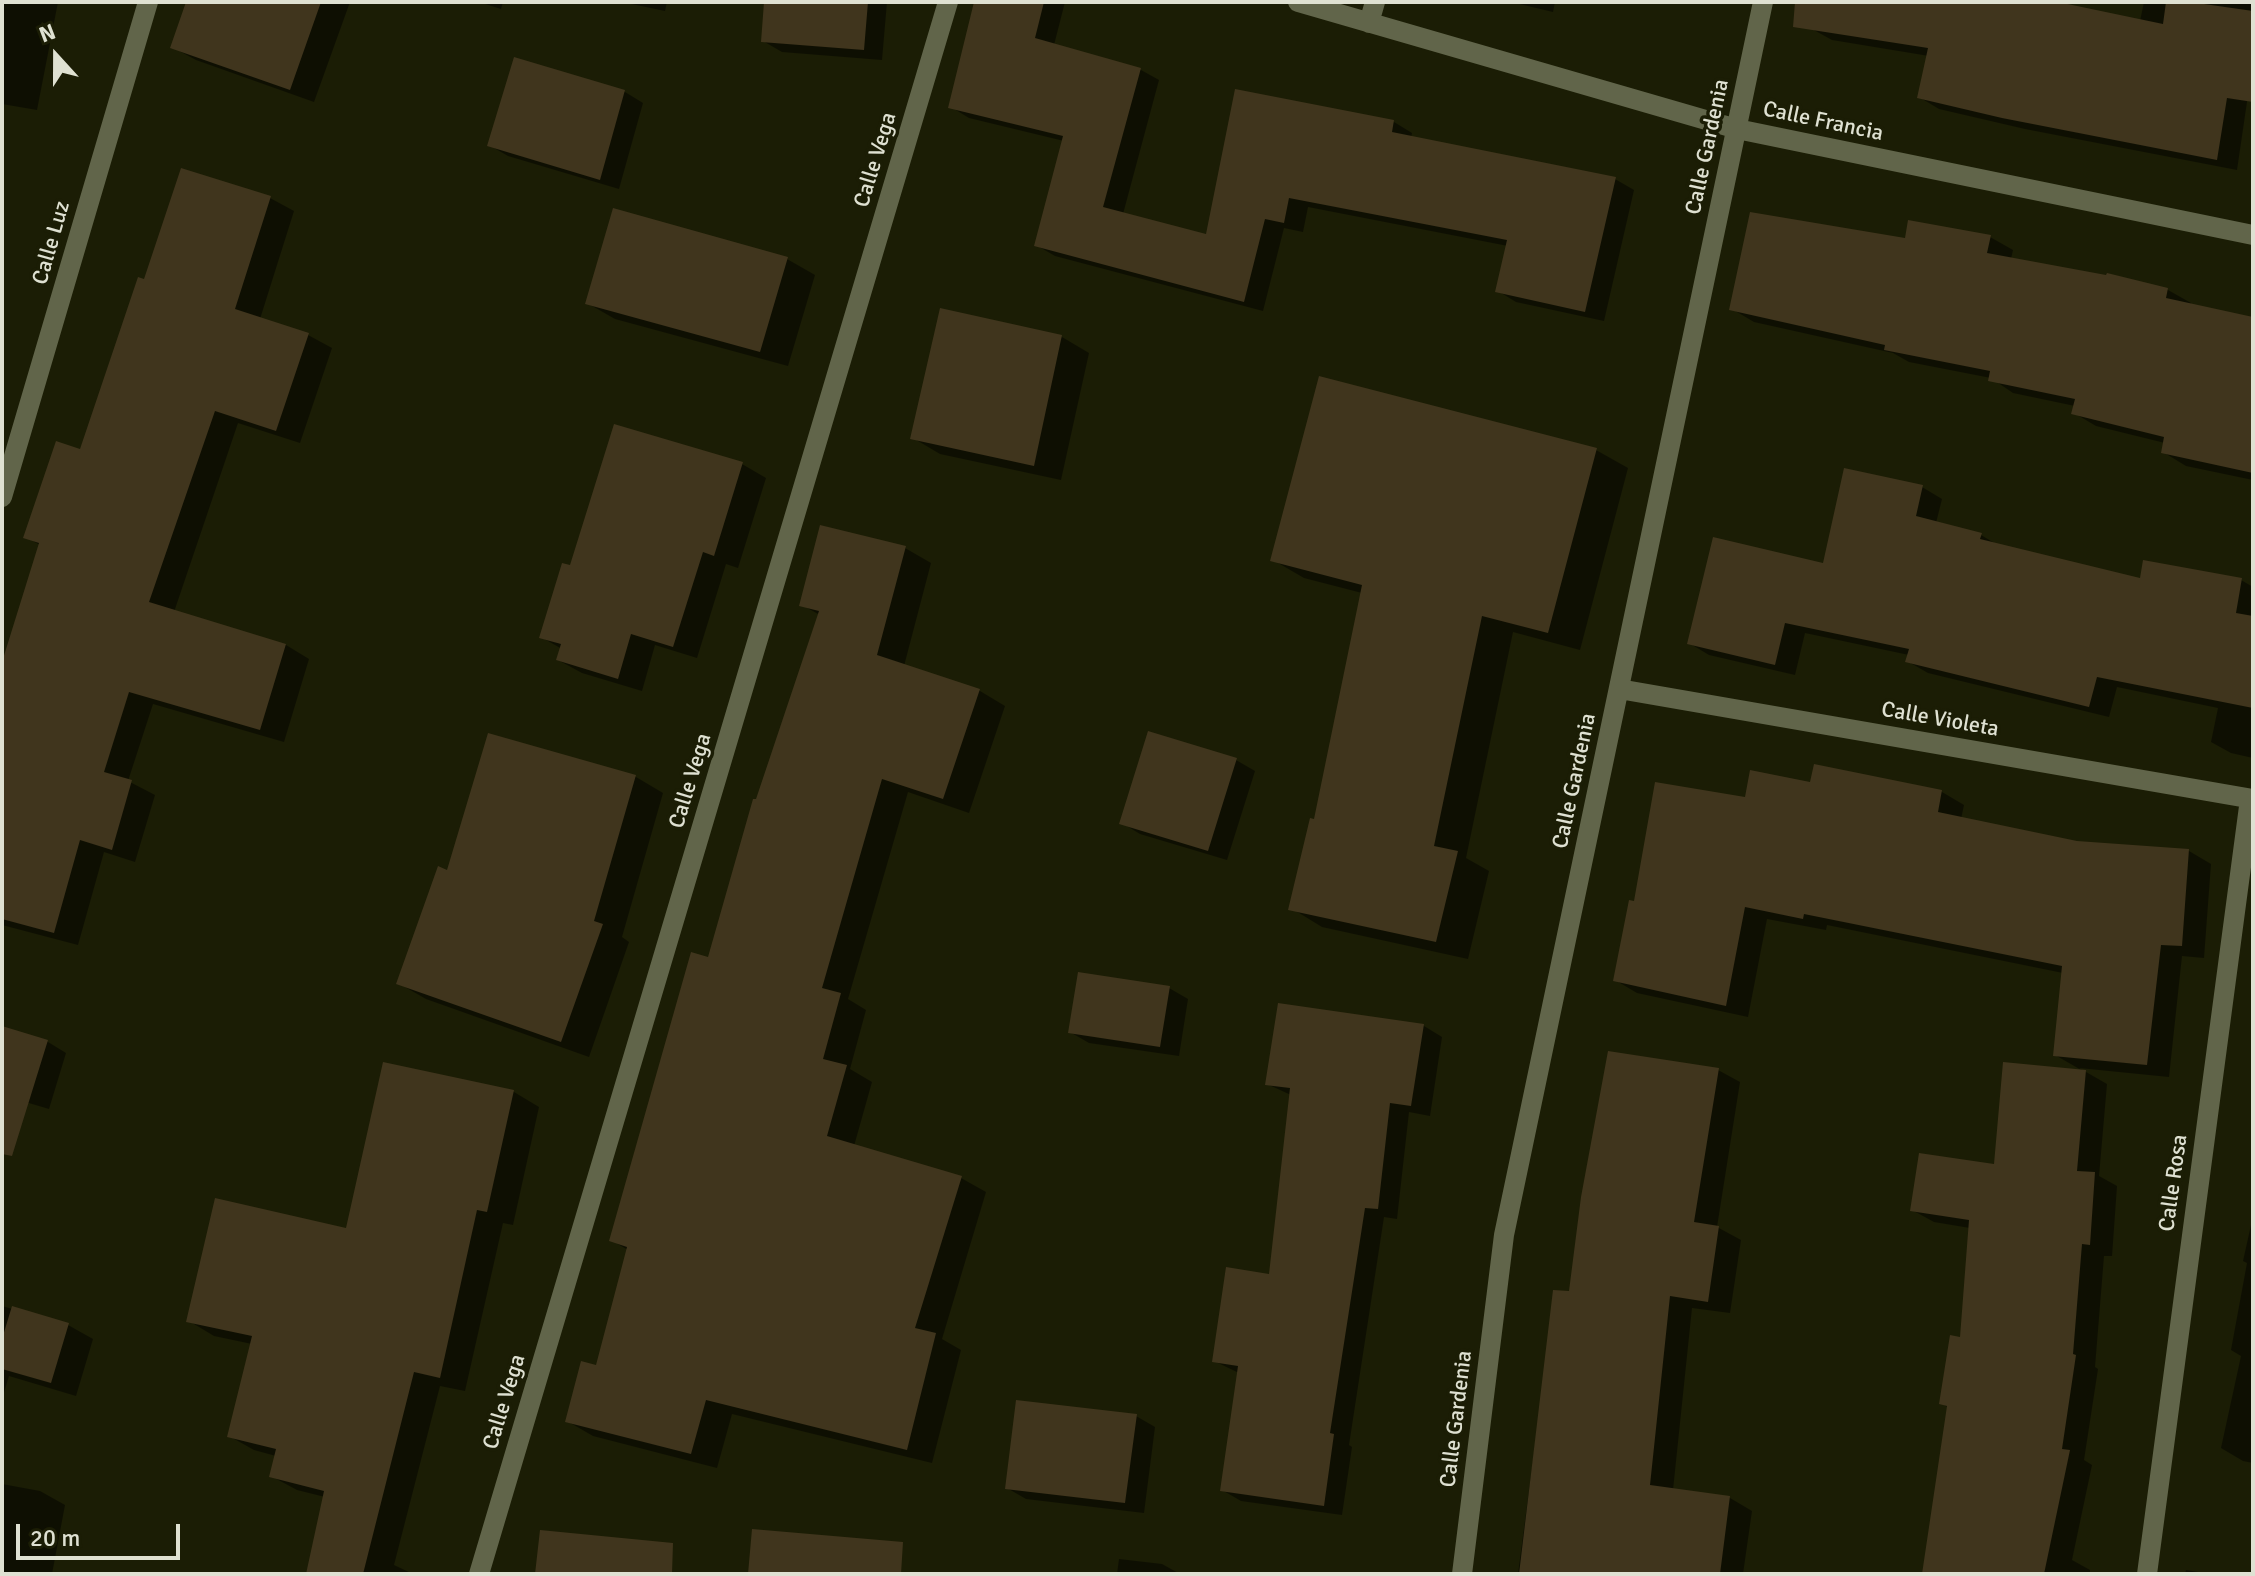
<!DOCTYPE html>
<html>
<head>
<meta charset="utf-8">
<style>
	body { margin:0 }
	#map { position:relative; width:2255px; height:1576px; overflow:hidden; background:#1b1d05; font-family:Signika,sans-serif }
	canvas { display:block }
	.frame { position:absolute; inset:0; border:4px solid #dfe1d2; pointer-events:none }
	.north { position:absolute; left:16px; top:16px; width:80px; height:80px; -webkit-text-stroke:6px #1b1d05; paint-order:stroke; rotate:339deg; font-size:22px; font-weight:700; line-height:32px; text-align:center; color:#dfe1d2 }
	.north::after { content:''; display:block; margin:auto; width:28px; height:36px; background:#dfe1d2; clip-path:polygon(50% 0,100% 100%,50% 72%,0 100%) }
	.scale { position:absolute; left:16px; top:1524px; width:164px; height:36px; box-sizing:border-box; border:4px solid #dfe1d2; border-top:0; padding-left:10px; font-size:24px; line-height:28px; white-space:nowrap; color:#dfe1d2; -webkit-text-stroke:6px #1b1d05; paint-order:stroke }
</style>
</head>
<body>
<div id="map">
<canvas width="2255" height="1576"></canvas>
<div class="frame"></div>
<div class="north">N</div>
<div class="scale">20 m</div>
</div>
<script>
const ctx = document.querySelector('canvas').getContext('2d');
ctx.lineJoin = 'round';
function fill(path, color) {
  ctx.fillStyle = color;
  ctx.fill(path, 'evenodd');
}
function shape(rows) {
  const path = new Path2D();
  for (const r of rows) {
    path.moveTo(r[0], r[1]);
    for (let i = 2; i < r.length; i += 2) path.lineTo(r[i], r[i + 1]);
  }
  return path;
}
function stroke(path, color, width, dash) {
  ctx.strokeStyle = color;
  ctx.lineWidth = width;
  ctx.lineCap = dash ? 'butt' : 'round';
  ctx.setLineDash(dash || []);
  ctx.stroke(path);
}
function label(font, color, halo, rows, align = 'center') {
  ctx.font = font + ' Signika,sans-serif';
  ctx.lineWidth = 7;
  ctx.setLineDash([]);
  ctx.textBaseline = 'middle';
  ctx.strokeStyle = halo;
  ctx.fillStyle = color;
  for (const [text, x, y, turn = 0] of rows) {
    ctx.save();
    ctx.translate(x, y);
    ctx.rotate((+turn || 0) * Math.PI / 180);
    ctx.textAlign = isNaN(turn) ? turn : align;
    if (halo) ctx.strokeText(text, 0, 0);
    ctx.fillText(text, 0, 0);
    ctx.restore();
  }
}
fill(shape([
	[2,2,58,2,37,110,2,104],
	[188,2,350,2,314,102,196,60,172,47],
	[479,2,503,2,501,9],
	[622,2,667,2,665,11],
	[766,2,887,2,882,60,782,52,763,41],
	[977,2,1065,2,1054,45,1141,70,1159,80,1123,214,1207,236,1394,122,1412,133,1411,138,1615,179,1634,190,1604,321,1516,302,1498,291,1508,246,1308,207,1303,232,1284,228,1263,311,1055,256,1036,245,1064,141,969,118,951,107],
	[1511,2,1555,2,1553,12],
	[1816,2,2019,2,2140,21,2144,2,2253,2,2253,61,2237,170,2025,129,1939,109,1919,97,1929,56,1832,40,1812,29],
	[515,60,625,92,643,103,619,189,508,156,489,145],
	[270,198,294,211,260,319,308,335,332,348,300,443,238,423,174,612,286,645,309,659,284,742,153,704,128,781,155,795,135,862,104,852,78,945,2,925,2,669,40,545,26,537,92,457,146,282],
	[1990,237,2013,250,2011,259,2108,278,2108,275,2168,290,2191,303,2190,305,2253,319,2253,480,2186,466,2163,452,2165,443,2096,426,2074,413,2075,406,2013,393,1991,378,1909,362,1893,353,1754,322,1732,309,1906,240],
	[787,259,815,275,788,366,615,319,587,303],
	[1062,337,1089,353,1061,480,940,454,913,438],
	[616,426,742,464,766,478,738,568,726,564,697,658,655,645,642,691,582,673,558,660,562,649,541,637,572,568],
	[1596,450,1628,468,1580,650,1513,632,1466,858,1489,871,1468,959,1322,927,1291,908,1316,821,1362,593,1304,578,1273,560],
	[1922,487,1942,499,1936,523,1981,535,2001,547,2141,580,2241,580,2253,587,2253,758,2231,753,2211,742,2218,708,2117,687,2109,717,1928,673,1907,661,1909,655,1805,633,1795,675,1709,655,1689,643,1824,565],
	[822,528,905,548,931,563,904,666,980,691,1005,706,969,813,908,792,848,999,866,1010,850,1069,872,1082,854,1146,961,1178,986,1192,942,1339,961,1350,932,1463,732,1414,717,1468,593,1436,567,1421,597,1367,628,1250,611,1240,710,959,757,802,820,615,802,605],
	[489,736,636,777,663,793,622,937,629,942,589,1057,426,999,398,983,449,872],
	[1236,760,1255,771,1227,860,1140,834,1122,823],
	[1815,767,1942,792,1964,805,1961,819,2077,843,2189,851,2211,864,2204,958,2182,956,2169,1077,2079,1068,2107,1084,2099,1176,2117,1186,2112,1256,2104,1256,2095,1367,2098,1369,2084,1460,2092,1465,2072,1560,2090,1570,2090,1574,1924,1574,1949,1408,1941,1403,1961,1339,1970,1228,1934,1222,1912,1210,1996,1166,2083,1071,2055,1055,2063,973,1827,925,1826,930,1767,919,1748,1017,1637,993,1615,980,1636,904,1746,799,1812,784],
	[1169,988,1188,999,1179,1056,1089,1043,1070,1032],
	[1424,1026,1442,1037,1430,1116,1409,1112,1397,1219,1384,1217,1349,1445,1352,1447,1342,1515,1241,1501,1222,1490,1239,1373,1214,1361,1271,1276,1291,1095,1267,1084],
	[2,1028,48,1042,66,1053,49,1109,2,1095],
	[385,1064,514,1092,539,1107,513,1225,503,1223,465,1391,440,1386,394,1565,413,1574,308,1574,325,1497,297,1490,271,1476,276,1456,254,1450,229,1436,252,1344,214,1336,189,1321,348,1230],
	[1718,1070,1740,1082,1717,1227,1741,1240,1730,1313,1692,1308,1673,1490,1730,1498,1752,1511,1743,1574,1518,1574,1555,1292,1571,1293],
	[2253,1216,2253,1463,2243,1461,2221,1448,2241,1356,2231,1350,2247,1263,2243,1261],
	[2,1306,68,1325,93,1339,76,1396,9,1376,2,1399],
	[1136,1416,1155,1427,1144,1513,1026,1499,1007,1488],
	[2,1484,40,1491,65,1505,52,1574,2,1574],
	[1119,1559,1162,1564,1180,1574,1117,1574],
	[2186,1570,2210,1574,2185,1574]
]), '#0007');
fill(shape([
	[186,2,321,2,290,90,170,48],
	[764,2,868,2,864,50,761,42],
	[974,2,1044,2,1035,38,1141,68,1103,207,1206,234,1235,89,1394,120,1392,132,1616,177,1585,312,1495,292,1507,240,1289,198,1284,223,1265,219,1244,302,1034,246,1063,136,948,108],
	[1795,2,2058,2,2163,24,2166,2,2190,2,2253,11,2253,102,2227,98,2217,160,2002,118,1917,98,1928,48,1793,27],
	[514,57,625,90,600,180,487,146],
	[181,168,271,196,235,309,309,333,276,431,215,411,149,602,286,644,260,730,129,692,104,772,132,780,112,850,80,840,54,933,2,919,2,662,39,543,23,538,56,441,80,449,138,277,144,279],
	[613,208,788,257,760,352,585,304],
	[1750,212,1905,238,1908,220,1991,235,1987,253,2106,275,2107,273,2168,288,2166,298,2253,317,2253,473,2161,453,2164,437,2071,414,2075,399,1988,381,1990,371,1884,350,1885,345,1729,310],
	[940,308,1062,335,1034,466,910,439],
	[1319,376,1597,448,1548,633,1482,616,1434,846,1458,851,1436,942,1288,910,1310,818,1314,819,1362,585,1270,561],
	[614,424,743,462,714,556,703,552,673,647,631,634,618,679,556,660,561,644,539,638,562,563,570,565],
	[1844,468,1923,485,1916,516,1982,533,1980,539,2140,578,2143,560,2242,578,2236,613,2253,616,2253,708,2097,677,2089,707,1905,662,1909,649,1785,623,1775,665,1687,644,1713,537,1823,563],
	[820,525,906,546,877,655,980,689,943,799,882,779,822,988,841,993,823,1059,847,1065,827,1136,962,1176,915,1328,936,1333,907,1450,706,1400,691,1454,565,1422,581,1361,596,1365,627,1247,609,1241,691,952,708,957,753,799,756,799,819,611,799,606],
	[1148,731,1237,758,1208,851,1119,824],
	[488,733,636,775,594,921,603,924,561,1042,396,984,438,866,447,870],
	[1814,764,1942,790,1938,812,2077,841,2189,849,2182,946,2161,945,2147,1065,2053,1056,2062,966,1804,914,1803,919,1745,907,1726,1006,1613,981,1629,900,1634,901,1655,782,1745,797,1750,770,1810,782],
	[1078,972,1170,986,1160,1047,1068,1033],
	[1278,1003,1424,1024,1411,1106,1390,1103,1378,1209,1365,1208,1330,1433,1334,1434,1324,1506,1220,1491,1238,1366,1212,1362,1226,1267,1269,1274,1290,1088,1265,1085],
	[2,1026,48,1040,12,1156,2,1154],
	[1608,1051,1719,1068,1694,1222,1719,1226,1708,1302,1670,1296,1650,1485,1730,1496,1720,1574,1519,1574,1553,1290,1569,1291,1581,1197],
	[383,1062,514,1090,487,1212,477,1210,440,1378,414,1372,363,1574,306,1574,324,1491,269,1477,276,1449,227,1437,252,1336,186,1322,215,1198,346,1228],
	[2003,1062,2086,1070,2077,1171,2095,1172,2090,1245,2082,1244,2073,1354,2076,1355,2062,1449,2070,1450,2044,1574,1922,1574,1947,1406,1939,1404,1950,1335,1960,1337,1969,1220,1910,1211,1919,1153,1994,1164],
	[12,1306,69,1323,51,1383,2,1369,2,1339],
	[1016,1400,1137,1414,1125,1503,1005,1489],
	[752,1529,903,1542,901,1574,748,1574],
	[540,1530,673,1543,672,1574,535,1574]
]), '#40351d');
stroke(shape([
	[1298,2,1737,129,2253,235],
	[1369,23,1375,2],
	[2,497,148,2],
	[1619,689,2253,799],
	[479,1574,948,2],
	[1462,1574,1504,1235,1763,2],
	[2147,1574,2250,799]
]), '#61654a', 20);
label('22px', '#dfe1d2', '#1b1d05', [
	["Calle Francia",1823,122,12],
	["Calle Gardenia",1708,147,-78],
	["Calle Vega",876,160,-73],
	["Calle Luz",52,243,-74],
	["Calle Violeta",1940,720,10],
	["Calle Vega",691,781,-73],
	["Calle Gardenia",1575,781,-78],
	["Calle Rosa",2174,1183,-82],
	["Calle Vega",505,1402,-73],
	["Calle Gardenia",1457,1419,-83]
]);
</script>
</body>
</html>
